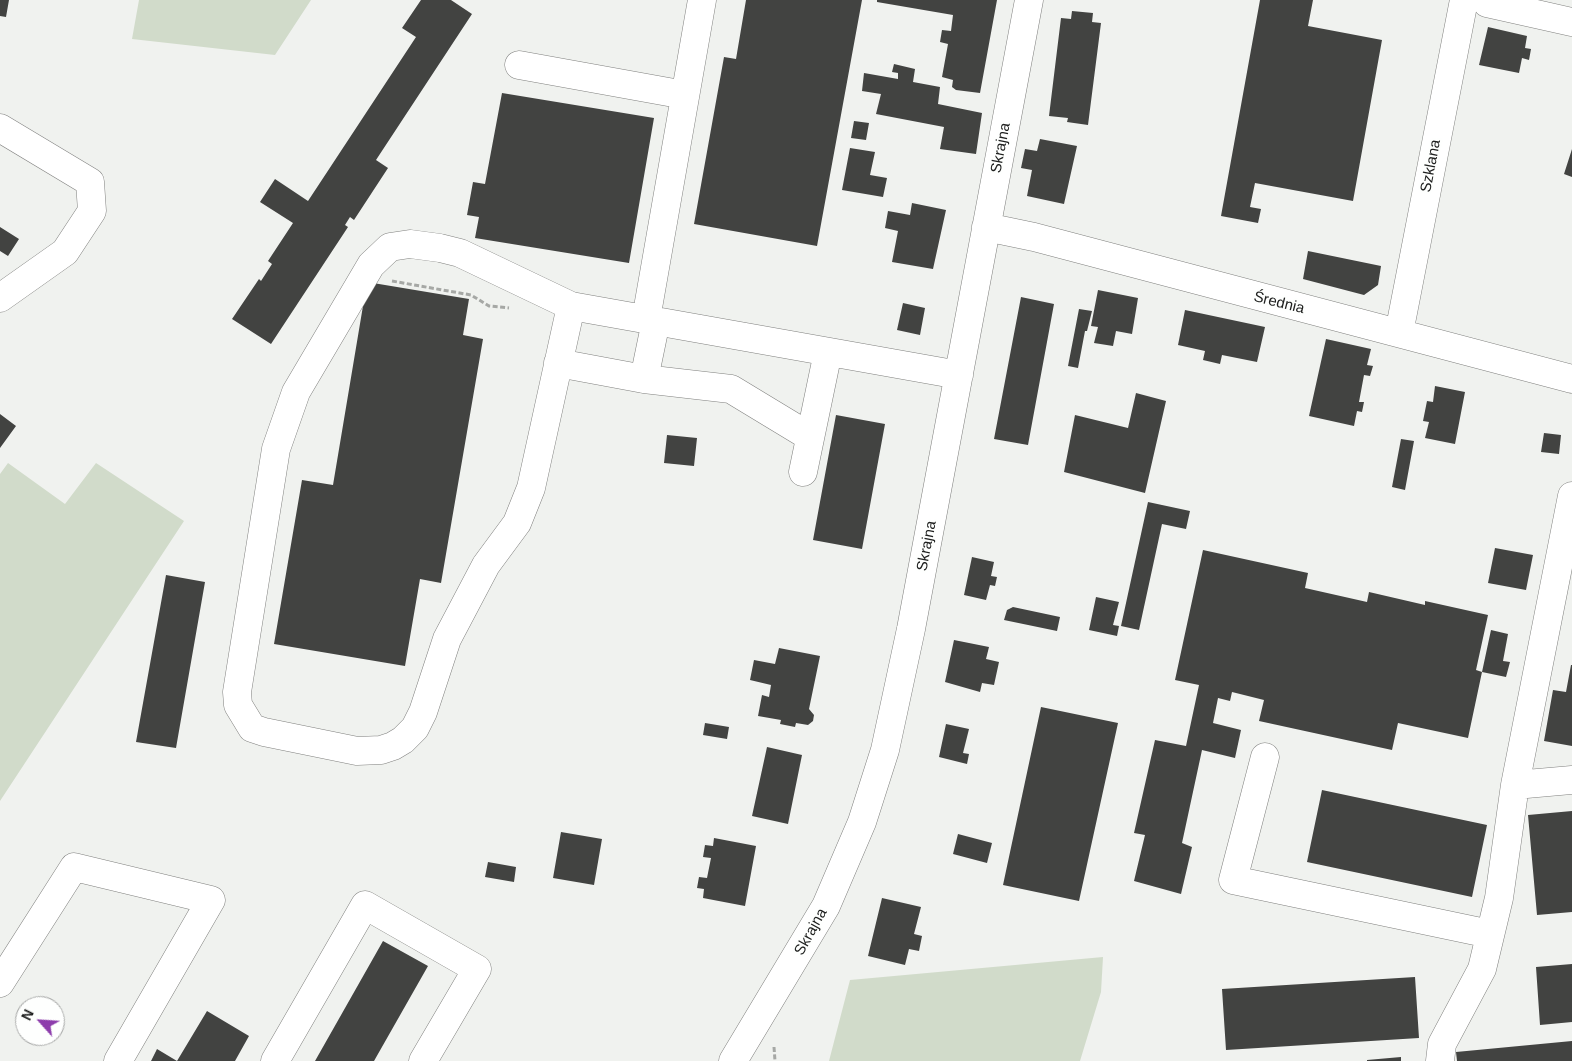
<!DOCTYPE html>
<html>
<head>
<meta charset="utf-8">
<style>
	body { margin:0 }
	#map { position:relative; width:1572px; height:1061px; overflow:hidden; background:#f0f2ef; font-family:Arial,sans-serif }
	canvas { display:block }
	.north { position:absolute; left:15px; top:996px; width:50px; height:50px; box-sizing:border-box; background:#fefffe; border:1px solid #a5a6a5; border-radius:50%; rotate:296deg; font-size:14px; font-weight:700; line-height:20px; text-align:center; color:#202120 }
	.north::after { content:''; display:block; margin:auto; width:18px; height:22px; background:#8d3dac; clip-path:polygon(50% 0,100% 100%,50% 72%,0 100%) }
</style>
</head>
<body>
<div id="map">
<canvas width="1572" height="1061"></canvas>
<div class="north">N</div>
</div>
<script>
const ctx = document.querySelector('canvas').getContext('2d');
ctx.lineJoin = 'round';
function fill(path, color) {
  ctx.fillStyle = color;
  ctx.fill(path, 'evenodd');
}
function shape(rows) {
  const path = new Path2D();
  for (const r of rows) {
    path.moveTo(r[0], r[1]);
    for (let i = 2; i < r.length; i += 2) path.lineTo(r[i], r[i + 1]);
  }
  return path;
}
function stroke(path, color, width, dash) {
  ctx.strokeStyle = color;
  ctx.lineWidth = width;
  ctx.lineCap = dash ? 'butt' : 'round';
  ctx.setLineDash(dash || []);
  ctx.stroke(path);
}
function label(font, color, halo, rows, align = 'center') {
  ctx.font = font + ' Arial,sans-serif';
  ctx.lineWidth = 5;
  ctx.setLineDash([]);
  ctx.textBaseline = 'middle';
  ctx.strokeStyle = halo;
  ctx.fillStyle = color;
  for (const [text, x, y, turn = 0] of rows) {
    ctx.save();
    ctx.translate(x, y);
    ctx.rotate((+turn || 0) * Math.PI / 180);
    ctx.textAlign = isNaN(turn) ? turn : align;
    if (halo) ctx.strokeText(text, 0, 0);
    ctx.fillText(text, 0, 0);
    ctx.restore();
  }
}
fill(shape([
	[139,0,311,0,275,55,132,39],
	[8,463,65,504,96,463,184,521,0,801,0,474],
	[1103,957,1101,992,1080,1061,829,1061,850,980]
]), '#d1dbca');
fill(shape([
	[0,0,9,0,6,17,0,16],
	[421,0,451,0,472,14,376,160,388,168,354,220,350,217,345,225,348,227,271,344,232,319,259,279,261,281,272,264,268,261,293,223,260,202,275,179,308,201,416,37,402,28],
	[746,0,862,0,817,246,694,224,724,57,736,59],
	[877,0,997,0,980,93,956,90,952,87,953,80,942,77,948,44,940,42,942,30,951,31,953,15,877,2],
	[1260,0,1313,0,1308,26,1382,40,1353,201,1255,183,1250,207,1261,209,1258,223,1221,216],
	[1072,11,1093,13,1092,22,1101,23,1088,125,1067,122,1068,118,1049,116,1061,18,1071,19],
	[1488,27,1527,36,1525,48,1531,49,1529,60,1522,58,1519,73,1479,65],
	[894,64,915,69,913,82,940,87,938,104,982,113,976,154,940,149,944,127,876,114,881,94,862,91,864,73,898,79,898,73,892,72],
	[502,93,654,118,629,263,475,238,479,217,467,215,473,182,485,184],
	[854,121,869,123,866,140,851,138],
	[1040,139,1077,146,1064,204,1027,196,1032,170,1021,168,1025,149,1037,151],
	[850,148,875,152,870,175,887,178,883,197,842,190],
	[1572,149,1572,177,1564,174],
	[912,203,946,210,933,269,892,262,898,231,885,228,888,211,910,215],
	[0,227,19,239,8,256,0,251],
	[1308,251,1381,266,1378,285,1364,295,1303,279],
	[367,282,469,299,463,335,483,339,441,583,420,579,405,666,274,644,302,480,333,485],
	[1098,290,1138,298,1132,334,1116,331,1113,346,1094,343,1098,327,1091,326],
	[1021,297,1054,304,1028,445,994,439],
	[903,303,925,308,920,335,897,330],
	[1079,309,1092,311,1087,331,1085,331,1078,368,1068,366],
	[1185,310,1265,327,1257,362,1222,355,1220,364,1203,360,1205,351,1178,345],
	[1326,339,1371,349,1367,365,1373,366,1370,376,1364,375,1359,402,1364,402,1362,412,1357,411,1354,426,1309,416],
	[1435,386,1465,392,1455,444,1425,438,1429,422,1423,421,1427,401,1433,402],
	[1136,393,1166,401,1145,493,1064,472,1075,415,1128,428],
	[0,414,16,426,0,448],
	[836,415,885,424,862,549,813,540],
	[1544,433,1561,435,1559,454,1541,452],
	[667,435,697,438,694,466,664,463],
	[1401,439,1414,441,1405,490,1392,487],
	[1148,502,1190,511,1186,529,1162,524,1139,630,1121,626],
	[1495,548,1533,555,1526,590,1488,583],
	[1203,550,1308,573,1305,588,1367,602,1369,592,1425,605,1425,601,1488,615,1476,670,1482,672,1468,738,1398,723,1392,750,1259,721,1264,700,1232,692,1230,701,1218,698,1213,723,1241,730,1235,758,1202,750,1182,843,1192,847,1181,894,1134,881,1145,835,1134,833,1155,740,1186,746,1199,685,1175,680],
	[972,557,994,562,991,576,997,577,995,586,990,585,986,600,964,595],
	[166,575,205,582,176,748,136,742],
	[1096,597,1119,602,1113,625,1119,626,1117,636,1089,630],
	[1013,607,1060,617,1057,631,1004,620,1007,610],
	[1491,630,1508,634,1503,661,1510,662,1506,677,1482,672],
	[954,640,989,647,986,659,999,662,994,685,982,683,980,692,945,682],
	[779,648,820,656,809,709,814,715,813,721,808,725,796,723,795,727,780,724,781,720,758,716,762,695,769,697,771,685,750,680,754,660,775,664],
	[1571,665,1572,665,1572,746,1544,741,1553,690,1566,692],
	[1041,707,1118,723,1079,901,1003,885],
	[705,723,729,727,727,739,703,735],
	[946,724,969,729,963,753,969,754,967,764,939,757],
	[767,747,802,755,788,824,752,816],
	[1322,790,1487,825,1472,897,1307,862],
	[1572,811,1572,912,1537,915,1528,815],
	[561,832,602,839,594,885,553,878],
	[958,834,992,843,987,863,953,854],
	[714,838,756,846,745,906,703,898,704,889,697,888,699,877,707,878,711,858,703,857,705,845,713,846],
	[488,862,516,867,514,882,485,877],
	[882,898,921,907,914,934,922,936,919,951,909,949,905,965,868,956],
	[383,941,428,966,374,1061,315,1061],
	[1572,964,1572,1022,1540,1025,1536,967],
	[1415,977,1419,1038,1226,1050,1222,989],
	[207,1011,249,1036,235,1061,177,1061],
	[1572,1041,1572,1061,1457,1061,1456,1052],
	[157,1049,177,1061,151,1061],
	[1401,1057,1401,1061,1367,1061,1367,1060]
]), '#424341');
const minor = shape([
	[1487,3,1572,22],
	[519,65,685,95],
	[0,128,90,182,92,211,65,252,0,298],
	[986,227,1034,237,1572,379],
	[571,306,531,488,517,523,486,565,447,639,423,712,415,728,403,740,393,746,381,750,357,751,264,732,252,728,238,705,237,692,276,449,296,392,371,265,390,247,410,244,440,248,460,253,571,306,959,375],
	[646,319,702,0],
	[1399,333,1464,0],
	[558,363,644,379,656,321],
	[644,379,731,389,802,432,811,433],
	[803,472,828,352],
	[1572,496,1515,785,1572,780],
	[1265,757,1233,880,1490,934],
	[0,983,74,867,211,900,118,1061],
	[275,1061,365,905,477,969,423,1061],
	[733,1061,826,906,862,822,885,750,911,629,1029,0],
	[1440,1061,1442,1044,1482,969,1499,898,1515,785]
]);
stroke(minor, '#80817f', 29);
stroke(shape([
	[392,281,471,295,489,306,509,308],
	[774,1047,775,1061]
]), '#a6a8a5', 3, [5, 2.5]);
stroke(minor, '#fff', 28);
label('15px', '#202120', '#fefffe', [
	["Skrajna",1001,148,-79],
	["Szklana",1431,166,-79],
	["Średnia",1279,303,14],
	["Skrajna",927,546,-79],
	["Skrajna",811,932,-61]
]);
</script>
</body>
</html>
